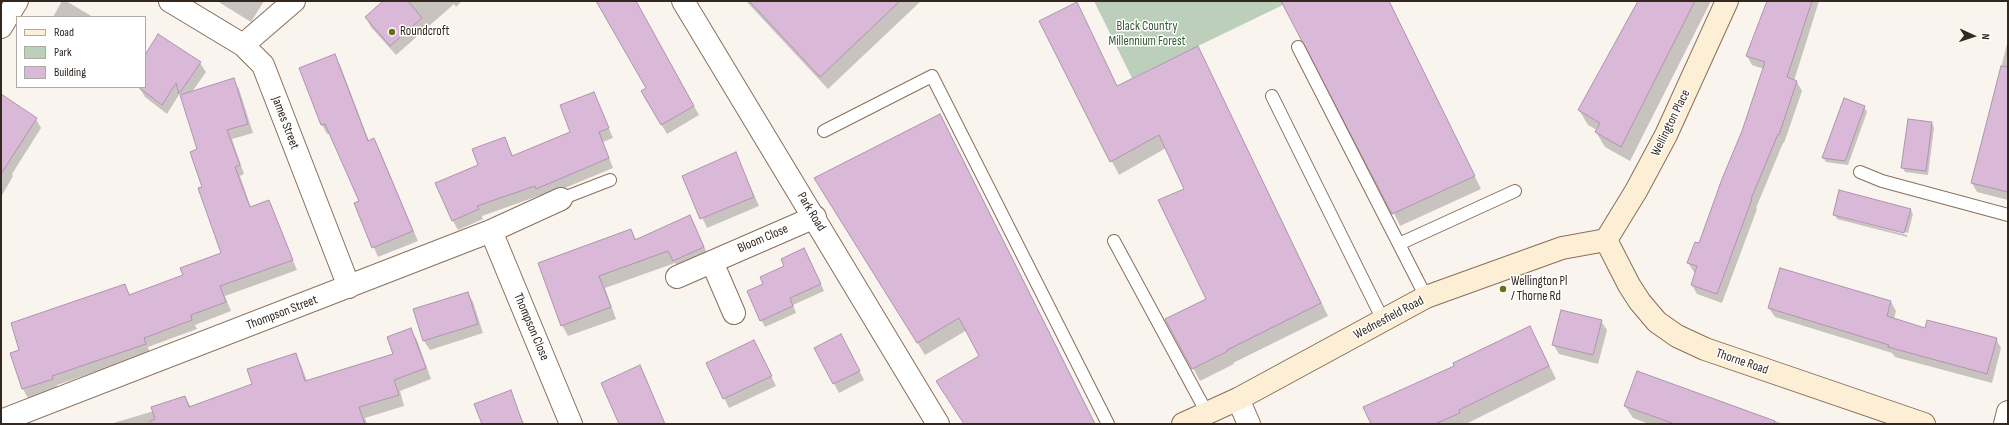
<!DOCTYPE html>
<html>
<head>
<meta charset="utf-8">
<style>
	body { margin:0 }
	#map { position:relative; width:2009px; height:425px; overflow:hidden; background:#faf4ef; font-family:"Sofia Sans Condensed",sans-serif }
	canvas { display:block }
	.frame { position:absolute; inset:0; border:2px solid #33271e; pointer-events:none }
	.legend { position:absolute; left:16px; top:16px; width:130px; height:72px; box-sizing:border-box; background:#fff; border:1px solid #ada9a5; margin:0; padding:5px 7px; list-style:none; font-size:12px; color:#33271e }
	.legend li { display:flex; align-items:center; gap:8px; height:20px }
	.legend b { width:20px; border:1px solid #ada9a5 }
	.north { position:absolute; left:1953px; top:16px; width:40px; height:40px; -webkit-text-stroke:3px #fff; paint-order:stroke; rotate:93deg; font-size:11px; font-weight:700; line-height:16px; text-align:center; color:#33271e }
	.north::after { content:''; display:block; margin:auto; width:14px; height:18px; background:#33271e; clip-path:polygon(50% 0,100% 100%,50% 72%,0 100%) }
</style>
</head>
<body>
<div id="map">
<canvas width="2009" height="425"></canvas>
<div class="frame"></div>
<ul class="legend">
<li><b style="height:5px;background:#fdefd6"></b>Road</li>
<li><b style="height:11px;background:#bbcfba"></b>Park</li>
<li><b style="height:11px;background:#d9b8d8"></b>Building</li>
</ul>
<div class="north">N</div>
</div>
<script>
const ctx = document.querySelector('canvas').getContext('2d');
ctx.lineJoin = 'round';
function fill(path, color) {
  ctx.fillStyle = color;
  ctx.fill(path, 'evenodd');
}
function shape(rows) {
  const path = new Path2D();
  for (const r of rows) {
    path.moveTo(r[0], r[1]);
    for (let i = 2; i < r.length; i += 2) path.lineTo(r[i], r[i + 1]);
  }
  return path;
}
function stroke(path, color, width, dash) {
  ctx.strokeStyle = color;
  ctx.lineWidth = width;
  ctx.lineCap = dash ? 'butt' : 'round';
  ctx.setLineDash(dash || []);
  ctx.stroke(path);
}
function label(font, color, halo, rows, align = 'center') {
  ctx.font = font + ' "Sofia Sans Condensed",sans-serif';
  ctx.lineWidth = 3;
  ctx.setLineDash([]);
  ctx.textBaseline = 'middle';
  ctx.strokeStyle = halo;
  ctx.fillStyle = color;
  for (const [text, x, y, turn = 0] of rows) {
    ctx.save();
    ctx.translate(x, y);
    ctx.rotate((+turn || 0) * Math.PI / 180);
    ctx.textAlign = isNaN(turn) ? turn : align;
    if (halo) ctx.strokeText(text, 0, 0);
    ctx.fillText(text, 0, 0);
    ctx.restore();
  }
}
fill(shape([
	[1094,1,1291,1,1132,78]
]), '#bbcfba');
fill(shape([
	[62,1,66,1,93,17,53,17],
	[217,1,264,1,251,22],
	[384,1,462,1,456,7,454,4,396,55,371,27,366,18],
	[597,1,635,1,699,115,667,134,642,92,648,88],
	[746,1,921,1,828,89],
	[1294,1,1389,1,1481,189,1400,226],
	[1639,1,1711,1,1630,161,1605,147,1596,132,1597,130,1588,125,1579,110],
	[1767,1,1819,1,1794,81,1797,82,1802,91,1784,143,1783,143,1756,208,1757,209,1722,303,1697,294,1692,285,1696,273,1694,272,1688,263,1700,244,1743,132,1764,69,1752,65,1747,56],
	[1040,22,1117,86,1198,48,1328,316,1233,363,1234,364,1200,381,1166,319,1207,300,1185,189,1166,148,1119,175],
	[2008,40,2008,200,1977,192,1972,183],
	[145,56,200,63,206,72,192,92,233,80,239,89,253,133,232,139,244,174,240,176,251,208,268,201,297,270,225,296,231,311,195,325,197,329,148,347,150,353,57,385,58,389,28,398,23,389,11,354,21,351,125,285,130,295,184,276,222,253,204,187,198,150,180,93,167,114,145,97,139,87,145,87],
	[334,56,340,65,369,141,374,139,379,149,418,241,378,257,355,204,360,202,331,133,327,134,322,125,301,69],
	[594,93,613,138,603,142,613,168,543,197,541,195,482,216,483,219,458,230,453,221,479,165,505,139,513,156,572,133],
	[1,102,36,119,41,128,12,174,13,176,1,197],
	[1864,107,1867,112,1848,165,1826,162,1823,157],
	[940,115,947,128,1095,424,964,424,980,357,967,330,925,355,823,191],
	[1932,123,1934,128,1928,175,1905,172,1903,168],
	[735,153,759,206,707,228,683,176],
	[1910,209,1913,214,1908,233,1836,214,1836,216,1907,235,1907,237,1837,219,1834,214],
	[690,217,710,259,680,272,675,263,605,288,616,319,568,336,562,325,631,230,637,241],
	[808,256,824,291,793,305,796,313,765,327,761,320,764,284,786,266],
	[1781,269,1891,302,1896,311,1894,319,1926,329,1996,339,2001,348,1992,383,1895,357,1892,353,1775,317,1769,308],
	[468,293,473,302,483,333,430,350,424,341,414,310],
	[1601,321,1607,330,1598,364,1559,354,1553,344],
	[411,330,417,340,431,379,400,391,404,406,365,418,367,424,110,424,154,411,185,397,191,407,253,385,295,354,301,365,307,381,394,355],
	[1537,340,1556,379,1466,424,1372,424],
	[754,341,776,386,729,408,707,363],
	[846,344,864,380,839,393,815,348],
	[639,366,645,376,665,424,621,424],
	[1637,372,1783,424,1649,424,1633,418,1625,406],
	[510,392,524,424,483,424]
]), '#0003');
const building = shape([
	[383,1,408,1,422,18,390,46,365,17,383,1],
	[596,1,636,1,694,106,661,125,641,91,646,88,596,1],
	[749,1,900,1,820,77,749,1],
	[1281,1,1389,1,1475,176,1392,214,1281,1],
	[1638,1,1695,1,1621,147,1595,132,1600,123,1578,110,1638,1],
	[1767,1,1812,1,1787,77,1797,81,1779,135,1778,134,1751,199,1752,199,1717,294,1691,285,1697,266,1687,263,1695,242,1699,243,1722,179,1742,131,1765,62,1746,56,1767,1],
	[1077,2,1117,86,1198,46,1321,303,1227,350,1228,351,1192,369,1165,319,1206,299,1158,200,1184,189,1159,135,1110,162,1039,21,1077,2],
	[158,34,201,62,179,94,176,83,162,105,138,87,145,87,145,55,158,34],
	[335,54,368,141,374,138,413,231,372,248,354,203,359,201,325,124,321,125,299,68,335,54],
	[2001,66,2008,67,2008,192,1971,183,2001,66],
	[234,78,248,124,227,130,240,165,235,167,250,207,269,200,293,260,220,286,226,302,191,315,192,320,144,338,146,344,52,376,53,379,22,389,10,353,19,350,11,323,125,284,129,295,183,275,180,268,221,253,198,188,202,187,190,152,197,149,180,95,234,78],
	[594,92,609,128,599,132,609,158,536,189,535,186,477,206,479,209,452,221,435,183,478,165,472,149,505,137,512,156,570,132,560,105,594,92],
	[1,94,37,118,1,174,1,94],
	[1844,98,1865,106,1845,161,1822,158,1844,98],
	[940,114,1095,424,964,424,936,381,979,356,959,318,917,343,814,178,940,114],
	[1908,119,1932,122,1926,171,1901,168,1908,119],
	[736,152,754,197,700,219,682,176,736,152],
	[1839,190,1911,209,1904,233,1833,215,1839,190],
	[690,215,704,247,673,261,668,251,599,276,611,307,561,326,538,263,631,229,635,240,690,215],
	[804,248,821,284,790,298,793,306,760,321,747,291,763,284,760,277,784,266,781,259,804,248],
	[1780,268,1891,301,1887,316,1925,328,1927,320,1997,338,1987,374,1888,347,1889,345,1768,308,1780,268],
	[468,292,478,324,423,341,413,309,468,292],
	[1561,310,1602,320,1593,355,1552,345,1561,310],
	[1530,326,1549,366,1459,410,1460,413,1435,424,1371,424,1363,407,1454,366,1453,363,1530,326],
	[411,328,426,368,394,380,399,395,359,407,365,424,150,424,150,421,155,419,151,407,185,396,189,407,252,384,247,369,296,353,305,381,393,354,387,337,411,328],
	[841,334,860,371,833,384,814,348,841,334],
	[754,340,772,376,723,399,706,363,754,340],
	[640,365,665,424,619,424,601,383,640,365],
	[1637,371,1775,421,1774,424,1675,424,1624,406,1637,371],
	[511,390,523,424,482,424,474,404,511,390]
]);
fill(building, '#d9b8d8');
stroke(building, '#ae94ad', 1);
const lane = shape([
	[1298,47,1426,297],
	[1272,96,1383,320],
	[824,131,932,76,1108,424],
	[1860,172,1882,181,2008,215],
	[561,199,610,180],
	[1114,241,1207,413],
	[1399,244,1515,191]
]);
const street = shape([
	[170,1,243,45,263,65,349,287],
	[683,1,938,424],
	[1,27,17,1],
	[243,45,294,1],
	[491,231,571,424],
	[712,262,734,313],
	[677,277,815,217],
	[1238,399,1249,424],
	[1,421,491,231,561,199],
	[2005,424,2008,412]
]);
const secondary = shape([
	[1606,240,1629,285,1640,302,1657,322,1677,336,1705,349,1924,424],
	[1606,240,1636,191,1666,135,1727,1],
	[1183,424,1238,399,1426,297,1562,248,1606,240]
]);
stroke(lane, '#8a6e59', 14);
stroke(street, '#8a6e59', 24);
stroke(secondary, '#8a6e59', 24);
stroke(lane, '#fff', 12);
stroke(street, '#fff', 22);
stroke(secondary, '#fdefd6', 22);
for (const [x, y, r, color] of [
	[392,32,4,"#657019"],
	[1503,289,4,"#657019"]
]) {
  const dot = new Path2D();
  dot.arc(x, y, r, 0, 2 * Math.PI);
  ctx.fillStyle = color;
  ctx.fill(dot);
  stroke(dot, '#fff', 1.5);
}
label('13px', '#315d30', '#fff', [
	["Black Country",1147,27],
	["Millennium Forest",1147,42]
]);
label('13px', '#33271e', '#fff', [
	["Roundcroft",400,32],
	["Wellington Pl",1511,282],
	["/ Thorne Rd",1511,297]
], 'left');
label('13px', '#33271e', '#fff', [
	["James Street",285,123,69],
	["Wellington Place",1671,123,-64],
	["Park Road",811,212,59],
	["Bloom Close",763,239,-23],
	["Thompson Street",282,313,-21],
	["Wednesfield Road",1389,318,-28],
	["Thompson Close",531,327,67],
	["Thorne Road",1742,362,19]
]);
</script>
</body>
</html>
